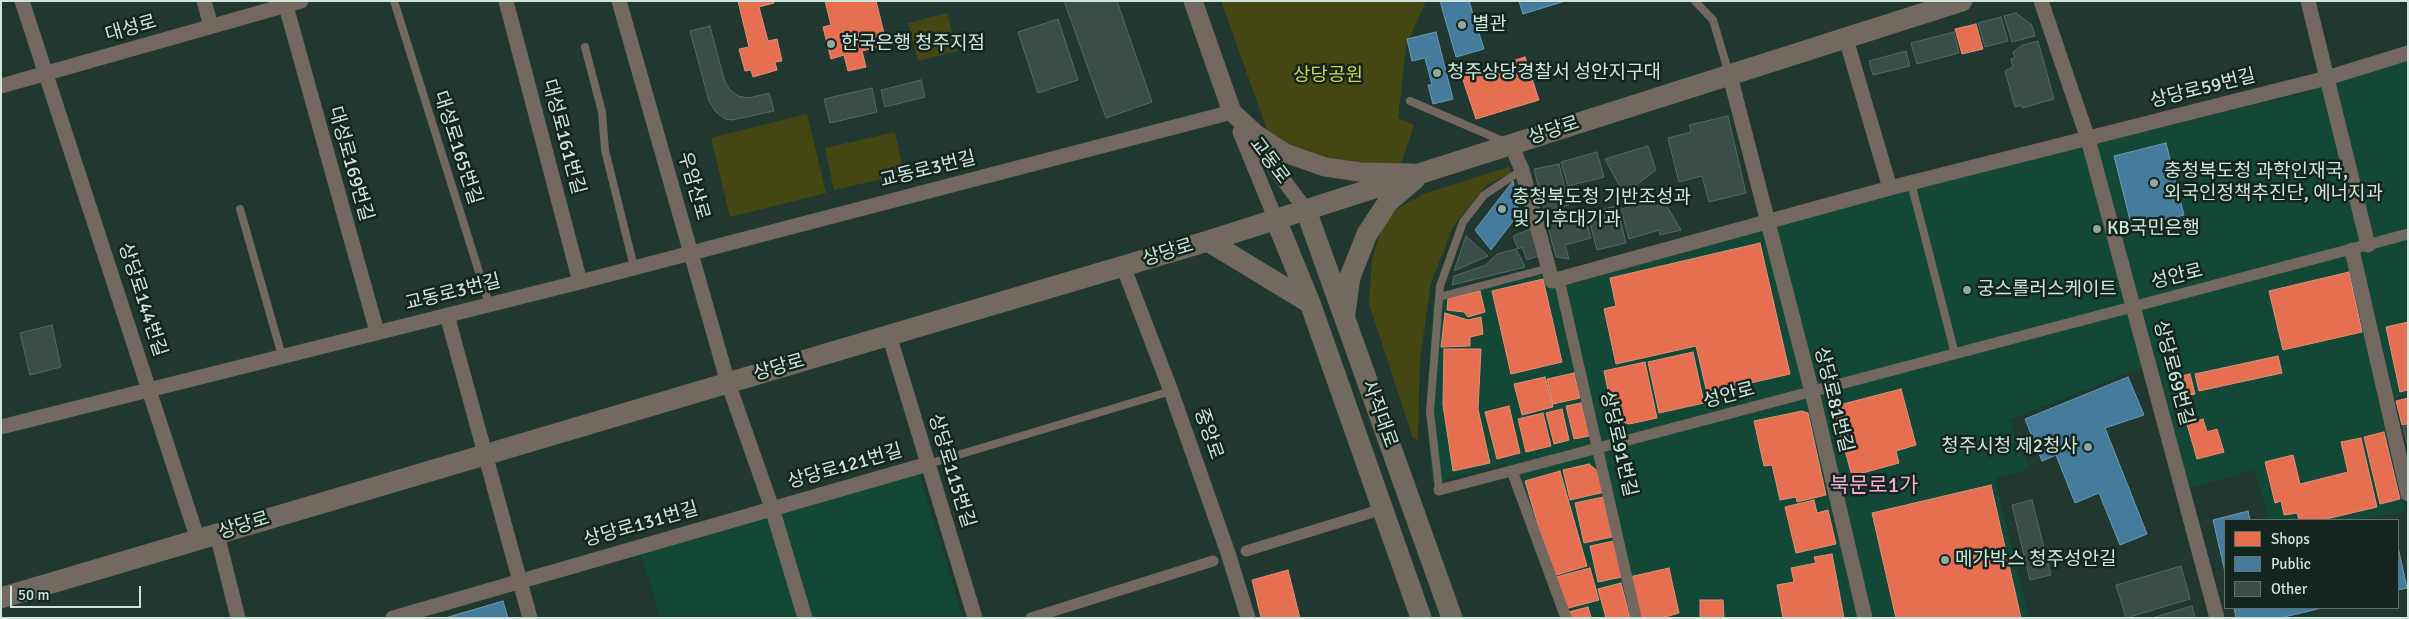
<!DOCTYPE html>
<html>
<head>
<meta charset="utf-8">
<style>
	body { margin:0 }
	#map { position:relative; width:2409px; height:619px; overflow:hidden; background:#203830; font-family:Signika,sans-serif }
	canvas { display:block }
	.frame { position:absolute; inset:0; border:2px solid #cee5db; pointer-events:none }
	.legend { position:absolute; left:2224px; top:519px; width:175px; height:90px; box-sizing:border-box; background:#13251e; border:1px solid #5e726a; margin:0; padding:6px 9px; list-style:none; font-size:15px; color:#cee5db }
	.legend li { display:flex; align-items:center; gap:10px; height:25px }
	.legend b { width:25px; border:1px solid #5e726a }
	.scale { position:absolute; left:10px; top:586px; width:131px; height:22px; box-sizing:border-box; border:2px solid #cee5db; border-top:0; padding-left:6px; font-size:15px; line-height:18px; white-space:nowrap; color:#cee5db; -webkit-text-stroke:4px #13251e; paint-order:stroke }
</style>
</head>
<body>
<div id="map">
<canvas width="2409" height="619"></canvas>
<div class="frame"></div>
<ul class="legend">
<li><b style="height:14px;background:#e76f51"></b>Shops</li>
<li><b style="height:14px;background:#457b9d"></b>Public</li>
<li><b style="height:14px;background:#394e49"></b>Other</li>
</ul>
<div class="scale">50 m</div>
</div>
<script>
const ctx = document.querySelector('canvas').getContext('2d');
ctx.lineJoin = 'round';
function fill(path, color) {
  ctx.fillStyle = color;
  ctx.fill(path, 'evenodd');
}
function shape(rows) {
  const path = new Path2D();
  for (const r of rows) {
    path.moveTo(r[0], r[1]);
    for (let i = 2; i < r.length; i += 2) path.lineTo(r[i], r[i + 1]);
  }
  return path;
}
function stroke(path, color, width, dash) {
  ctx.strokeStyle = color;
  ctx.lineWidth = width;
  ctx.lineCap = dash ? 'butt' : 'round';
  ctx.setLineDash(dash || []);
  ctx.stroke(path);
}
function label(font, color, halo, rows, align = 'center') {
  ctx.font = font + ' Signika,"Noto Sans KR",sans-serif';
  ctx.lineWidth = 5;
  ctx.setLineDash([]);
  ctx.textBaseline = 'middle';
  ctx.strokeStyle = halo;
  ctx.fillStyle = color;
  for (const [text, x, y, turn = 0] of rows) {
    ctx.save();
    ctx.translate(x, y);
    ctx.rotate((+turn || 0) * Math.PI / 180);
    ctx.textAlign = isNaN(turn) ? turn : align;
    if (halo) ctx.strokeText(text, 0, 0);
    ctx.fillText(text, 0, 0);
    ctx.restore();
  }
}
fill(shape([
	[2408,56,2408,395,2380,401,2406,511,2358,520,2270,520,2254,470,2190,488,2156,362,2009,420,2029,469,1995,478,2029,618,1569,618,1505,463,1432,483,1426,416,1433,301,1542,275,1575,283,1899,191,2305,93],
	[919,474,963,618,660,618,641,554]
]), '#134837');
fill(shape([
	[1221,1,1426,1,1406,46,1398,118,1414,125,1401,164,1384,166,1315,158,1280,144,1268,132],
	[947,13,957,51,918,61,908,23],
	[807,114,826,193,730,217,711,138],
	[895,132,904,174,834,190,825,148],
	[1509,167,1511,173,1486,185,1454,225,1431,283,1420,358,1418,440,1413,438,1369,304,1372,260,1381,230,1397,209,1423,194]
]), '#454713');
const shops = shape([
	[738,1,774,1,774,3,759,7,768,41,777,39,782,61,775,62,777,70,753,77,751,70,745,71,739,49,749,47,738,1],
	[825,1,876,1,885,37,877,38,879,47,862,51,866,67,848,71,844,55,831,59,823,27,831,25,825,1],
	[1976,24,1983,49,1962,54,1955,29,1976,24],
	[1525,57,1539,100,1476,119,1462,77,1525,57],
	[1760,243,1790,374,1707,393,1696,346,1616,364,1604,309,1616,306,1610,278,1760,243],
	[2349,272,2362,332,2283,350,2269,291,2349,272],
	[1543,279,1562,362,1511,374,1492,291,1543,279],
	[1480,291,1485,312,1468,317,1464,312,1447,310,1448,298,1480,291],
	[1445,313,1468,320,1481,317,1483,334,1470,337,1470,346,1441,347,1445,313],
	[2408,322,2408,390,2400,392,2386,327,2408,322],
	[1444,349,1481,349,1478,409,1490,463,1453,471,1443,405,1444,349],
	[1693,352,1704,403,1659,413,1648,362,1693,352],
	[2278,356,2282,373,2199,391,2195,374,2278,356],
	[1645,362,1657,418,1629,424,1614,419,1604,371,1645,362],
	[1574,373,1580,398,1553,404,1547,379,1574,373],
	[2190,374,2195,394,2177,398,2173,378,2190,374],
	[1545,377,1553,407,1522,415,1514,384,1545,377],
	[1901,389,1916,445,1896,451,1899,463,1852,476,1836,418,1843,404,1901,389],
	[2408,398,2408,424,2402,425,2396,401,2408,398],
	[1581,403,1589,436,1574,439,1566,406,1581,403],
	[1509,406,1520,453,1497,459,1485,412,1509,406],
	[1562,409,1569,440,1554,444,1546,413,1562,409],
	[1802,411,1808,413,1826,495,1797,502,1796,497,1780,500,1772,465,1764,466,1754,421,1802,411],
	[1543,413,1551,446,1526,452,1518,419,1543,413],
	[2203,419,2207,432,2217,429,2224,452,2197,459,2187,424,2203,419],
	[2384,432,2400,499,2380,504,2364,437,2384,432],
	[2361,438,2377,507,2322,520,2299,520,2297,513,2284,515,2281,501,2275,503,2265,462,2293,455,2300,484,2348,472,2341,442,2361,438],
	[1589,464,1600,473,1605,492,1570,500,1563,470,1589,464],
	[1560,471,1587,566,1553,576,1525,481,1560,471],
	[1991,485,2021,618,1896,618,1872,513,1991,485],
	[1603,497,1612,537,1584,543,1575,503,1603,497],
	[1814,500,1817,513,1828,510,1836,544,1796,553,1785,507,1814,500],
	[1614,541,1622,577,1598,582,1590,546,1614,541],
	[1832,554,1844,618,1783,618,1777,585,1794,582,1791,568,1816,563,1814,557,1832,554],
	[1590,568,1599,600,1565,609,1556,577,1590,568],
	[1669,568,1679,613,1662,618,1634,618,1625,578,1669,568],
	[1288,570,1300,618,1261,618,1252,580,1288,570],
	[1621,583,1630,618,1606,618,1598,589,1621,583],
	[1700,600,1723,600,1724,618,1700,618,1700,600],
	[1588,607,1591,617,1570,618,1569,612,1588,607]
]);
fill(shops, '#e76f51');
stroke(shops, '#e0927a', 1);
const public = shape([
	[1440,1,1469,1,1484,49,1456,57,1440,1],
	[1519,1,1565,1,1523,14,1519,1],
	[1436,32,1453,99,1433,104,1428,85,1432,85,1425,58,1412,61,1407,39,1436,32],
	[2166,143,2184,215,2132,228,2114,156,2166,143],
	[1513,181,1519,213,1491,250,1475,230,1513,181],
	[2128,377,2144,415,2105,428,2147,534,2120,545,2099,493,2075,503,2056,455,2042,461,2025,419,2128,377],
	[2248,511,2250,520,2225,520,2225,572,2213,520,2248,511],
	[2398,547,2407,588,2398,590,2398,547],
	[503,601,508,618,445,618,503,601],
	[2234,608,2322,608,2280,618,2236,618,2234,608]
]);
fill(public, '#457b9d');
stroke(public, '#6e9bb0', 1);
const building = shape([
	[1064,1,1117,1,1152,102,1106,118,1064,1],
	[2016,13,2032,25,2035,36,2012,42,2004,16,2016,13],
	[2001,17,2008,41,1985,47,1978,23,2001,17],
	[1058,19,1078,80,1038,93,1018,32,1058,19],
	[710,26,724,79,729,89,738,96,749,98,769,93,774,111,732,120,725,119,716,112,709,101,690,31,710,26],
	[1954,32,1959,53,1917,64,1911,43,1954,32],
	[2038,41,2054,99,2022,108,2022,105,2015,107,2005,71,2013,67,2011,59,2015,58,2013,52,2023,45,2038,41],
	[1906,51,1910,66,1873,75,1869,61,1906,51],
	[921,80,925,97,885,107,881,90,921,80],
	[872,88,877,112,830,123,824,99,872,88],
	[1728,116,1746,193,1709,202,1702,176,1679,182,1668,138,1691,132,1689,125,1728,116],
	[1648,146,1656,170,1624,194,1605,159,1648,146],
	[1597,152,1604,177,1568,186,1561,162,1597,152],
	[1559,164,1569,205,1544,211,1534,169,1559,164],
	[1662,198,1681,230,1660,235,1659,230,1629,239,1621,209,1662,198],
	[1617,206,1626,243,1597,250,1590,223,1605,219,1603,209,1617,206],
	[1572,213,1575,224,1586,221,1591,238,1565,245,1569,259,1556,257,1546,220,1572,213],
	[1530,229,1540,255,1527,260,1522,247,1518,249,1513,236,1530,229],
	[1466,236,1488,256,1454,271,1466,236],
	[1516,249,1525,267,1452,285,1454,276,1486,265,1497,254,1516,249],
	[52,325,61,367,30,375,20,333,52,325],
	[2408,426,2408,447,2403,427,2408,426],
	[2032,500,2051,575,2030,580,2012,505,2032,500],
	[2181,566,2190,599,2126,618,2116,585,2181,566],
	[2192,606,2195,618,2152,618,2192,606]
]);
fill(building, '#394e49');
stroke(building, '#546a65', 1);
stroke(shape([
	[394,1,489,304],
	[1695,1,1713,20,1729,74],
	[585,47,602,112,605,150,634,267],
	[1410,101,1505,142],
	[1911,183,1955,354],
	[240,209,282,356],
	[1439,297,1549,268],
	[928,464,1171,391],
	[1439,490,1430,411,1440,286,1463,222,1484,195,1522,170]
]), '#726860', 8);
stroke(shape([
	[1559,279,1636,618],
	[1512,471,1566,618],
	[1439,490,2408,234],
	[1246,551,1383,509],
	[1031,618,1213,561]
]), '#726860', 11);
stroke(shape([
	[22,1,198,540],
	[204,1,211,26],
	[506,1,580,282],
	[619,1,728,383,772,508,805,618],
	[2041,1,2088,139,2217,618],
	[2308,1,2368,245],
	[286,6,377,332],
	[1846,39,1890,188],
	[1730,76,1812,392,1865,618],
	[1,86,301,1],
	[1247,131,1306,210],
	[1240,132,1276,220],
	[1511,145,1522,170,1552,281,1890,188,2327,78,2408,53],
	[2352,250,2408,494],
	[1123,266,1171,391,1229,556,1248,618],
	[447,315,530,618],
	[889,335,975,618],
	[1,427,580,282,1232,112],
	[217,534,238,618],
	[393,618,928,464]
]), '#726860', 15);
stroke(shape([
	[1193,1,1232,112,1256,134,1285,153,1325,167,1360,172,1413,173]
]), '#726860', 19);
stroke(shape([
	[1306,210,1452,618],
	[1276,220,1310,303,1421,618],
	[1208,241,1310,303],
	[1345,313,1350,277,1367,234,1388,202,1415,179],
	[1,598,1208,241,1962,1]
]), '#726a60', 21);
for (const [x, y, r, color] of [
	[1462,25,5,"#91a89f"],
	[831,44,5,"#91a89f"],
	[1437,73,5,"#91a89f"],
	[2154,183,5,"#91a89f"],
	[1502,209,5,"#91a89f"],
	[2097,229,5,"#91a89f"],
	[1967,290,5,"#91a89f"],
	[2088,447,5,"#91a89f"],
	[1945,560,5,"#91a89f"]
]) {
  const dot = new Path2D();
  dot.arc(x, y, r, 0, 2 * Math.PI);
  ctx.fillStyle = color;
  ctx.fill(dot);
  stroke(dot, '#13251e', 2);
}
label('19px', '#cee5db', '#13251e', [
	["별관",1472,25],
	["한국은행 청주지점",841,44],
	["청주상당경찰서 성안지구대",1447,73],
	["충청북도청 과학인재국,",2164,172],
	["외국인정책추진단, 에너지과",2164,194],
	["충청북도청 기반조성과",1512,198],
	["및 기후대기과",1512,220],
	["KB국민은행",2107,229],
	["궁스롤러스케이트",1977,290],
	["청주시청 제2청사",2078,447,"right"],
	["메가박스 청주성안길",1955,560]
], 'left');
label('19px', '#cee5db', '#13251e', [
	["대성로",131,29,-16],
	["상당로59번길",2203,89,-14],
	["상당로",1554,131,-18],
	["대성로161번길",563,137,75],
	["대성로165번길",457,148,72],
	["교동로",1269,161,53],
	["대성로169번길",350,164,74],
	["교동로3번길",928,170,-14],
	["우암산로",693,186,74],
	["상당로",1168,253,-17],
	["성안로",2177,277,-14],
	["교동로3번길",453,293,-14],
	["상당로144번길",142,300,72],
	["상당로",779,368,-16],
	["상당로69번길",2173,373,75],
	["성안로",1729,396,-15],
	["상당로81번길",1833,400,76],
	["사직대로",1379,414,70],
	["중앙로",1208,434,71],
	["상당로91번길",1618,444,77],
	["상당로121번길",845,467,-16],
	["상당로115번길",951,471,73],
	["상당로131번길",641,525,-16],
	["상당로",244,526,-17]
]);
label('19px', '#d5cf4f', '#13251e', [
	["상당공원",1328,76]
]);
label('21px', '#f5abd2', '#13251e', [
	["북문로1가",1874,486]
]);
</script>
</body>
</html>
